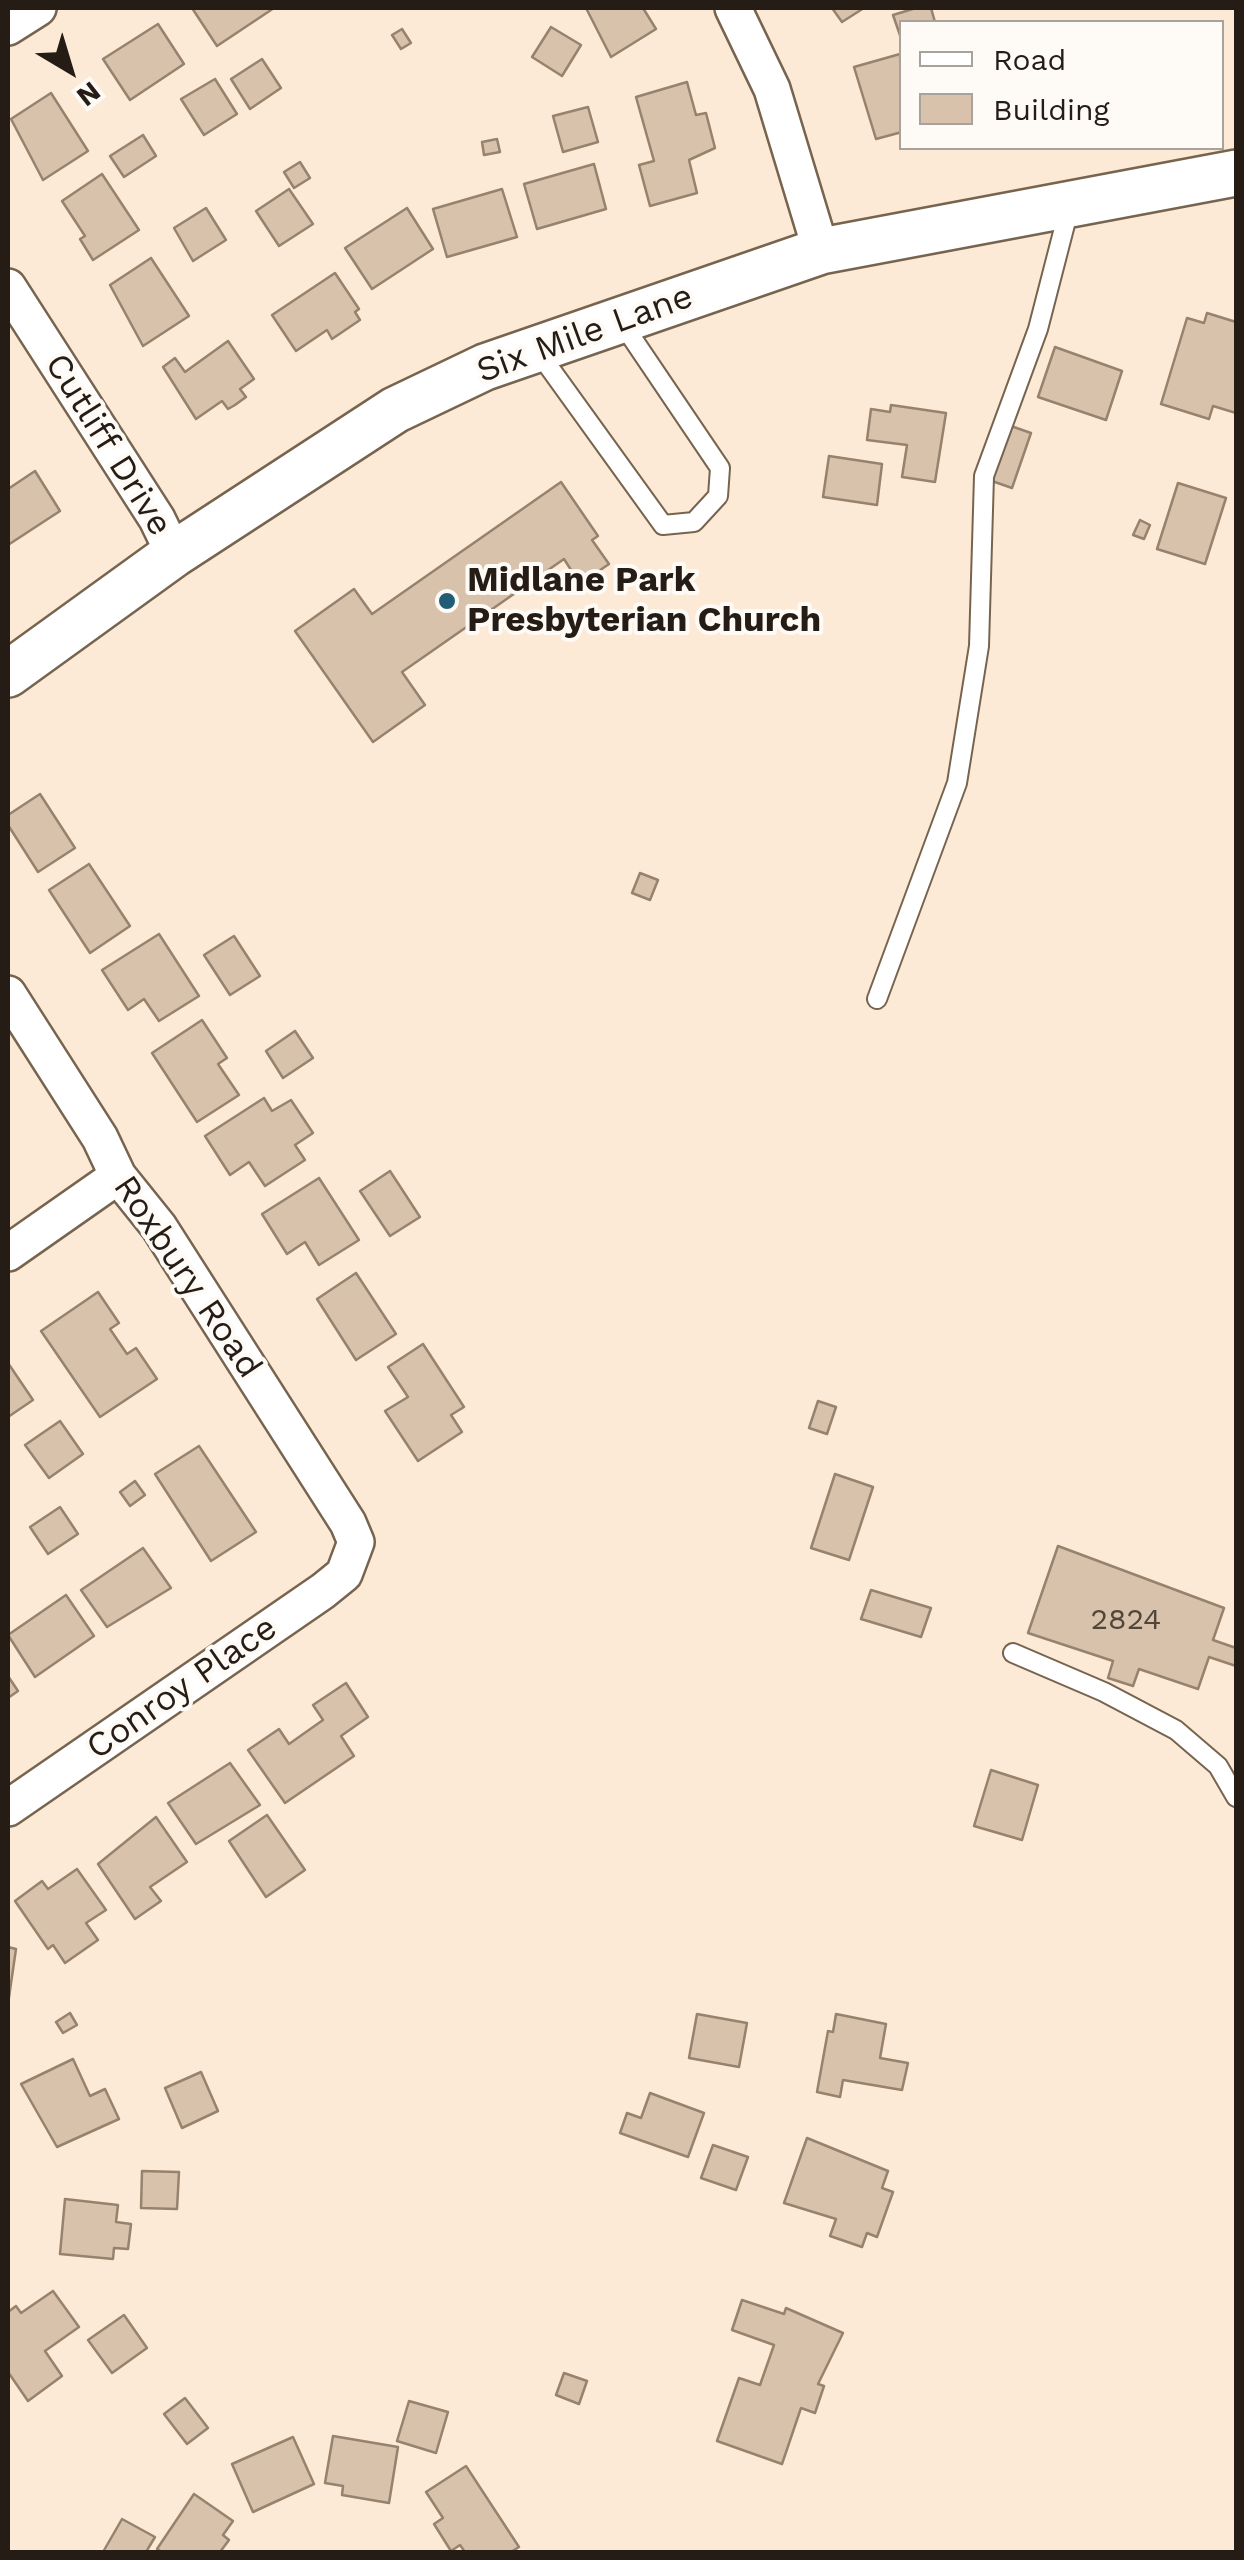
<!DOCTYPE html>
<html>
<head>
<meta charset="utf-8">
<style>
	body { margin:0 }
	#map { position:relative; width:1244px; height:2560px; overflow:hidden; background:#fcead7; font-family:"Work Sans",sans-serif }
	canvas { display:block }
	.frame { position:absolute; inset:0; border:10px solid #251d15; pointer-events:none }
	.legend { position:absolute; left:899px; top:20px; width:325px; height:130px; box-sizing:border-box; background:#fefaf5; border:2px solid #a7a29b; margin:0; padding:12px 18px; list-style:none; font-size:30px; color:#251d15 }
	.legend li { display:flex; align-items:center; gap:20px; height:50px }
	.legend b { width:50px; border:2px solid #a7a29b }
	.north { position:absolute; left:20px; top:20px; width:100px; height:100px; -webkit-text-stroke:8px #fefaf5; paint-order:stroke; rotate:142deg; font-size:28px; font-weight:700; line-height:40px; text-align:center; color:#251d15 }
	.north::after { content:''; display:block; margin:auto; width:35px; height:45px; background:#251d15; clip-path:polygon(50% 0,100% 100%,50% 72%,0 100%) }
</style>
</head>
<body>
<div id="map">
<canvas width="1244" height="2560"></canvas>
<div class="frame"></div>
<ul class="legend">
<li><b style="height:12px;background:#fff"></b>Road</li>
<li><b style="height:28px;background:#d8c2ab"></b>Building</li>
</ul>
<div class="north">N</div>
</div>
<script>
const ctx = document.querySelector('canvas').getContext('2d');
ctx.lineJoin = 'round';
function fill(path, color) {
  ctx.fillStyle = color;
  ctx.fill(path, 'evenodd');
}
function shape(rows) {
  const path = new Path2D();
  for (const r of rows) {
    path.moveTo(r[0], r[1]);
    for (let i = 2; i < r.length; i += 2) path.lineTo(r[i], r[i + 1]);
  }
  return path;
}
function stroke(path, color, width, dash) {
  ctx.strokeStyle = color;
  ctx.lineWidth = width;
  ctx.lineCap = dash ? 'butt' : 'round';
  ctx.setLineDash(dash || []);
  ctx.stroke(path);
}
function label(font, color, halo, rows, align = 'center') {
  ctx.font = font + ' "Work Sans",sans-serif';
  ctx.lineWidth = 8;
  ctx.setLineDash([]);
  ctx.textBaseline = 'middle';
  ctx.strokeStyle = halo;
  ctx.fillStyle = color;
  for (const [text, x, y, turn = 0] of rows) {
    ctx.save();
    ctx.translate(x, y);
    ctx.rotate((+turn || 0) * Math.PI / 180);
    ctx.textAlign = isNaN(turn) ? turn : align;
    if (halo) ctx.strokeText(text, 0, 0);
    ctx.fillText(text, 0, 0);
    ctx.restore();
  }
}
const building = shape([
	[192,8,274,8,217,46,192,8],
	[586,8,643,8,656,29,611,57,586,8],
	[832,8,864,8,842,22,832,8],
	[916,8,931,8,935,22,902,22,902,41,893,15,916,8],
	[158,24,184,64,130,100,103,59,158,24],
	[551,27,581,45,562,76,532,57,551,27],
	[402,29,411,43,401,49,392,35,402,29],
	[900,54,902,132,876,139,854,67,900,54],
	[262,59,281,88,250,109,231,79,262,59],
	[215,79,237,114,204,135,181,99,215,79],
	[687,82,696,115,706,113,715,148,689,160,697,193,650,206,639,165,654,161,636,97,687,82],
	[51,93,88,151,43,180,11,119,51,93],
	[588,107,598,142,563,152,553,116,588,107],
	[143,135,156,156,124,177,110,156,143,135],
	[497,139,500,152,484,155,482,142,497,139],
	[300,162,310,178,294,188,284,172,300,162],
	[594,164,606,209,537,229,524,184,594,164],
	[102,174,139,230,93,260,80,239,85,236,62,201,102,174],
	[289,189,313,224,279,246,256,211,289,189],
	[502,189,517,237,447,257,433,209,502,189],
	[206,208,226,240,193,261,174,228,206,208],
	[407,208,433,249,372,289,345,248,407,208],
	[151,258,189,316,143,346,110,285,151,258],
	[335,273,359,309,355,312,360,320,332,339,327,330,296,351,272,315,335,273],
	[1207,313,1236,322,1236,413,1213,406,1209,419,1161,404,1187,318,1204,323,1207,313],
	[228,341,254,379,240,389,246,397,235,405,228,409,222,401,196,419,163,367,175,358,185,372,228,341],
	[1055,347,1122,371,1106,420,1038,397,1055,347],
	[891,405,946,413,935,482,902,477,907,445,867,440,871,409,890,412,891,405],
	[1008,425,1031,433,1012,488,989,480,1008,425],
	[829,456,882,464,877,505,823,497,829,456],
	[35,471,60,511,8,545,8,489,35,471],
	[561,482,598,536,592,540,609,564,580,584,564,559,402,672,425,705,373,742,295,631,354,589,372,614,561,482],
	[1178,483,1226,498,1205,564,1157,549,1178,483],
	[1140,520,1150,525,1144,539,1133,535,1140,520],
	[40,794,75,848,38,872,8,825,8,815,40,794],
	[89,864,130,926,90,953,49,890,89,864],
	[640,873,658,880,650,900,632,893,640,873],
	[159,934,199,996,159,1021,144,999,128,1010,102,970,159,934],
	[234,936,260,976,230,995,204,955,234,936],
	[202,1020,227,1058,218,1064,239,1095,197,1122,152,1053,202,1020],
	[295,1031,313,1058,283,1078,266,1051,295,1031],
	[264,1098,272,1111,291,1100,313,1133,295,1145,305,1160,265,1186,249,1162,230,1175,205,1136,264,1098],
	[390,1171,420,1217,390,1236,360,1191,390,1171],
	[319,1178,359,1240,319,1265,305,1242,287,1254,262,1214,319,1178],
	[356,1273,396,1334,356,1360,317,1299,356,1273],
	[98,1292,119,1323,110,1329,127,1354,136,1348,157,1379,100,1417,41,1331,98,1292],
	[423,1344,464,1407,451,1415,462,1432,418,1461,385,1411,408,1397,388,1367,423,1344],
	[8,1363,33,1400,8,1417,8,1363],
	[818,1401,836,1407,827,1434,809,1428,818,1401],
	[60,1421,83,1454,49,1478,25,1445,60,1421],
	[199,1446,256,1532,211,1561,155,1474,199,1446],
	[835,1474,873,1487,849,1560,811,1548,835,1474],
	[135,1481,145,1495,130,1506,120,1492,135,1481],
	[60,1507,78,1534,48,1554,30,1527,60,1507],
	[1058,1546,1224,1608,1213,1640,1236,1648,1236,1666,1209,1657,1198,1689,1139,1669,1133,1686,1108,1678,1113,1661,1028,1633,1058,1546],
	[143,1548,171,1588,107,1627,81,1590,143,1548],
	[871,1590,931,1608,921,1637,861,1619,871,1590],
	[66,1595,94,1636,35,1677,8,1635,66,1595],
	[8,1676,18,1691,8,1698,8,1676],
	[346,1683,368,1717,341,1736,354,1756,285,1803,248,1750,279,1729,289,1744,323,1720,313,1705,346,1683],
	[230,1763,260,1805,196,1844,168,1803,230,1763],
	[991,1770,1038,1785,1022,1840,974,1826,991,1770],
	[267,1815,305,1870,266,1897,229,1841,267,1815],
	[156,1817,187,1862,150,1887,161,1901,135,1919,98,1864,156,1817],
	[77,1869,106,1910,86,1923,98,1940,65,1963,53,1945,48,1949,15,1901,42,1881,48,1889,77,1869],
	[8,1947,16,1949,8,2004,8,1947],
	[70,2013,77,2025,63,2033,56,2022,70,2013],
	[697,2014,747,2023,739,2067,689,2058,697,2014],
	[836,2014,886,2024,880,2058,908,2063,902,2090,843,2080,840,2097,817,2092,828,2031,833,2032,836,2014],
	[73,2059,90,2096,105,2089,119,2119,57,2147,21,2084,73,2059],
	[201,2072,218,2111,182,2128,165,2088,201,2072],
	[650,2093,704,2113,688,2157,620,2133,627,2113,641,2118,650,2093],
	[807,2138,888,2171,882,2188,893,2192,877,2237,867,2233,862,2247,830,2236,836,2219,784,2203,807,2138],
	[713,2145,748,2157,736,2190,701,2178,713,2145],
	[142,2171,179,2172,177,2209,141,2208,142,2171],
	[65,2199,118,2205,116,2222,131,2224,128,2249,114,2248,113,2259,60,2254,65,2199],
	[53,2291,79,2327,45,2351,62,2376,28,2401,8,2372,8,2312,16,2306,21,2313,53,2291],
	[742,2300,784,2314,786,2308,843,2333,818,2384,824,2386,815,2413,801,2408,782,2464,717,2441,739,2378,760,2385,774,2345,732,2330,742,2300],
	[124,2315,147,2348,112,2373,88,2340,124,2315],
	[564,2373,587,2381,579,2404,556,2395,564,2373],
	[185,2398,208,2428,187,2444,164,2414,185,2398],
	[409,2401,448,2412,436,2453,397,2441,409,2401],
	[333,2436,398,2447,389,2503,342,2495,343,2486,325,2483,333,2436],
	[293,2437,314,2484,253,2512,232,2464,293,2437],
	[466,2466,519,2547,511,2552,465,2552,460,2545,451,2551,434,2524,443,2518,426,2492,466,2466],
	[194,2494,233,2521,223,2535,229,2540,220,2552,162,2552,157,2549,194,2494],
	[122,2519,155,2537,146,2552,103,2552,122,2519]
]);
fill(building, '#d8c2ab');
stroke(building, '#96826d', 2.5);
const service = shape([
	[536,349,663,525,694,522,718,496,720,468,622,323],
	[877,999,957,783,979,646,984,476,1038,329,1070,205],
	[1013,1653,1104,1692,1176,1730,1218,1766,1236,1797]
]);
const minor = shape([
	[733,8,772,89,821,251],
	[8,27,38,8],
	[8,287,157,519,174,554],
	[8,994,100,1138,118,1176,159,1227,348,1523,356,1542,344,1574,323,1591,8,1808],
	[8,1253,118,1176]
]);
const tertiary = shape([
	[8,674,174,554,395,410,485,367,821,251,1236,173]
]);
stroke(service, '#77644f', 22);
stroke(minor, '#77644f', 40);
stroke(tertiary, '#77644f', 50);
stroke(service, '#fff', 18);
stroke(minor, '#fff', 35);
stroke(tertiary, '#fff', 45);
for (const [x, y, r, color] of [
	[447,601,10,"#215e75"]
]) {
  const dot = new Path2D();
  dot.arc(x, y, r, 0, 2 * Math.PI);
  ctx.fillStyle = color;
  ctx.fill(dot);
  stroke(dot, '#fefaf5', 4);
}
label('30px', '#52463a', null, [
	["2824",1126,1620]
]);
label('35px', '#251d15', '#fefaf5', [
	["Six Mile Lane",585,334,-20],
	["Cutliff Drive",108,445,58],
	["Roxbury Road",187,1277,56],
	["Conroy Place",182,1688,-35]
]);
label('bold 35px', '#251d15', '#fefaf5', [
	["Midlane Park",467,581],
	["Presbyterian Church",467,621]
], 'left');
</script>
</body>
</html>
